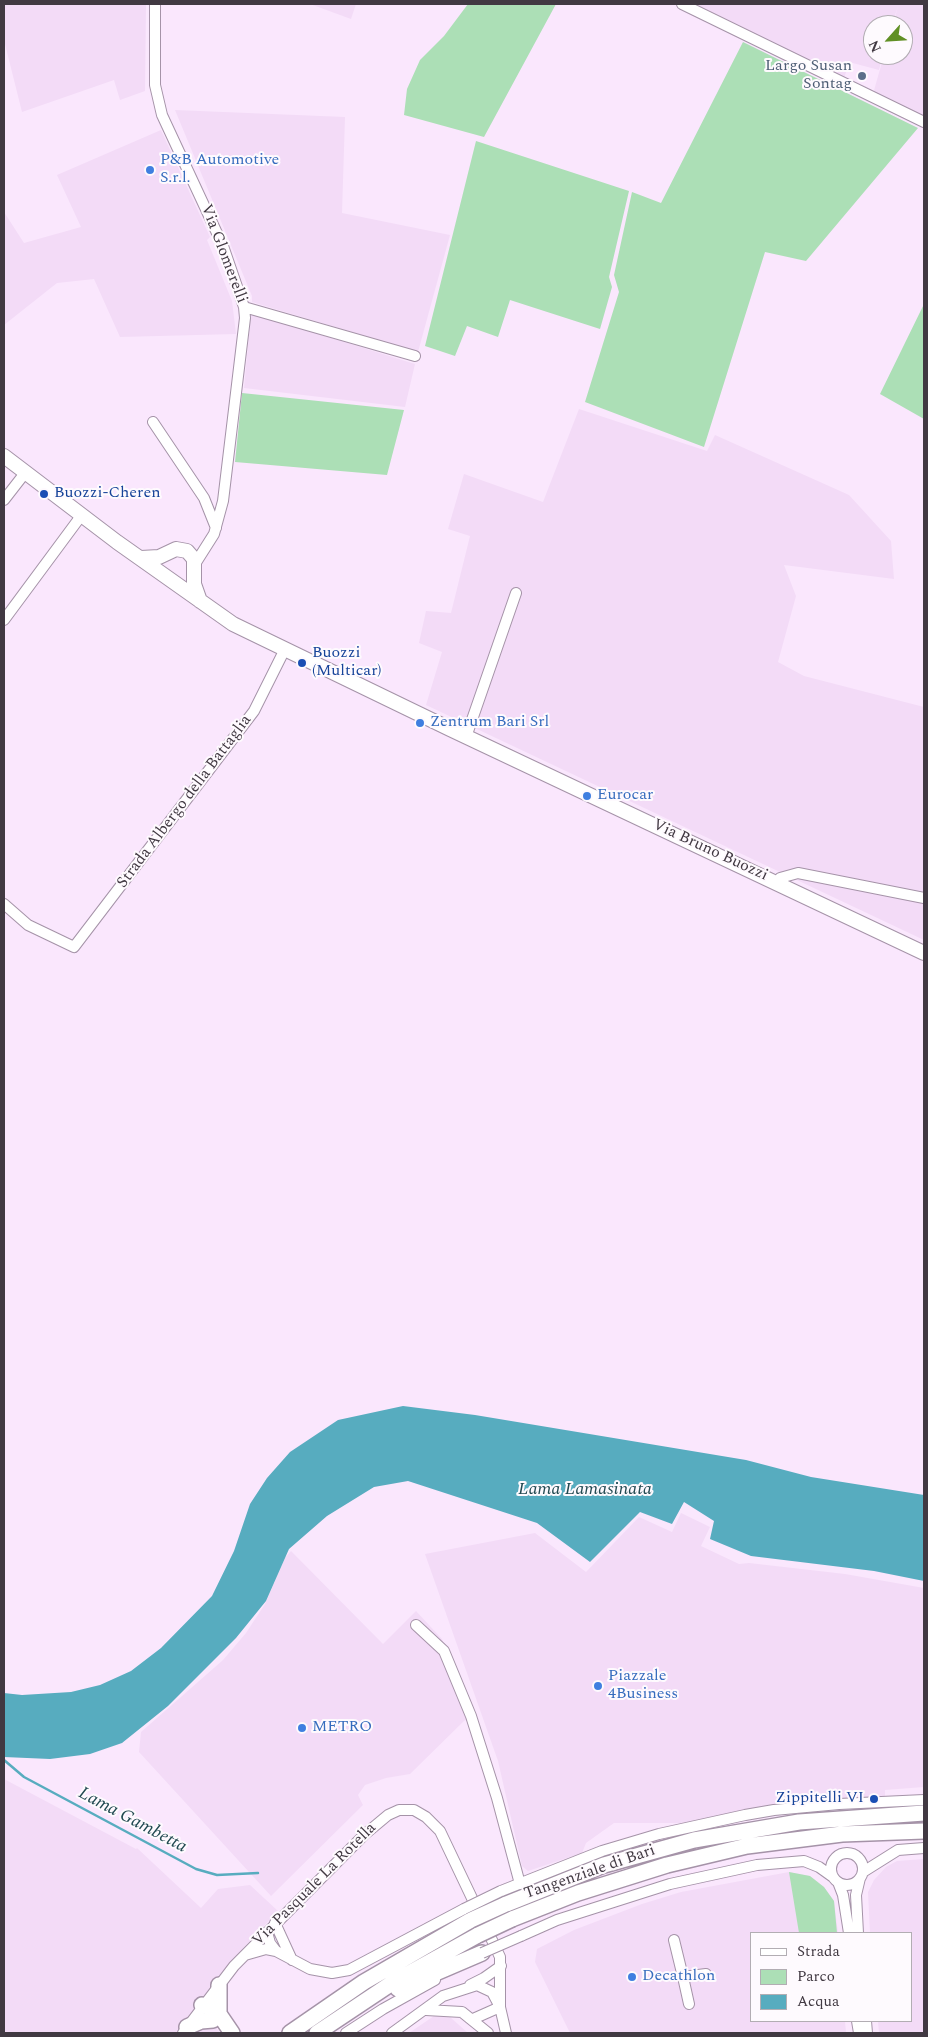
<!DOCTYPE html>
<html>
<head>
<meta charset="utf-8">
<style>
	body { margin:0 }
	#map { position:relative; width:928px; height:2037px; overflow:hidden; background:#fae7fd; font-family:Spectral,serif }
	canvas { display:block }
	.frame { position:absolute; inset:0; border:5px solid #413942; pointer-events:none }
	.legend { position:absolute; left:750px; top:1932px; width:162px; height:90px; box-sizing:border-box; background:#fefafe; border:1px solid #b2adb3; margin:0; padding:6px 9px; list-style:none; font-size:15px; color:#413942 }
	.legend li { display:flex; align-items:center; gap:10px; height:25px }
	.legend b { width:25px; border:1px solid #b2adb3 }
	.north { position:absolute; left:863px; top:15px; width:50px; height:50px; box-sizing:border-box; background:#fefafe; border:1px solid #b2adb3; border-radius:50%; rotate:244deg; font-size:14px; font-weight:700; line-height:20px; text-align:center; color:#413942 }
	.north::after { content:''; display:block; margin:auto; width:18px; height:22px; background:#619025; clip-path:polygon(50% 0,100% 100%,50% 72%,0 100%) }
</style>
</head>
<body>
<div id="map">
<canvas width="928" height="2037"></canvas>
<div class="frame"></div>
<ul class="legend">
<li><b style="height:6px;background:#fff"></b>Strada</li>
<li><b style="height:14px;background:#acdfb6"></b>Parco</li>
<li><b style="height:14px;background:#57acbf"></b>Acqua</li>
</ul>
<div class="north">N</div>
</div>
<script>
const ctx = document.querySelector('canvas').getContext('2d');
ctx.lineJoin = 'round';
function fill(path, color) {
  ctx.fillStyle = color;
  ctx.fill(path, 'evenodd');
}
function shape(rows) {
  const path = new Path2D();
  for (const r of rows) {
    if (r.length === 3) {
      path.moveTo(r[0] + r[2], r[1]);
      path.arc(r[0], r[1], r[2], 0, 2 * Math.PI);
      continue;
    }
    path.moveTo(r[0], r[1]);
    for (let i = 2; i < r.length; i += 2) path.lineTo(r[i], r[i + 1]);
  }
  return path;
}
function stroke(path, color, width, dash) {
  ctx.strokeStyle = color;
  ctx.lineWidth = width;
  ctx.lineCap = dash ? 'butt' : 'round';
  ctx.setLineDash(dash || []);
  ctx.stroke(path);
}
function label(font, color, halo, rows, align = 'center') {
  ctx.font = font + ' Spectral,serif';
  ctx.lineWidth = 4;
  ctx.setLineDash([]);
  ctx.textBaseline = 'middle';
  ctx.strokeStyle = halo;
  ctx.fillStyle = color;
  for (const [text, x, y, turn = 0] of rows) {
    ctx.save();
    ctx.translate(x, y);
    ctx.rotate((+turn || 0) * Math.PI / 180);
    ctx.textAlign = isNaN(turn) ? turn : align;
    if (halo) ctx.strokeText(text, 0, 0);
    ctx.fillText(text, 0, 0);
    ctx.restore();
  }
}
fill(shape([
	[4,4,146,4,145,91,120,100,114,80,22,112,4,40],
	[310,4,356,4,351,19],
	[692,4,924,4,924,116,873,94,884,55,903,55,903,25,893,25,898,6,892,25,873,25,873,55,883,55,879,70,849,62,844,79],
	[175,110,345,117,342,213,450,235,418,352,252,302,252,296],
	[161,130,210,237,207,240,232,301,236,334,120,337,94,279,57,283,4,325,4,212,24,243,81,227,57,175],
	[251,313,415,364,405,407,244,388],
	[579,409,707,451,715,435,849,495,891,541,894,579,784,565,796,596,778,662,804,676,924,707,924,940,426,705,442,652,419,643,426,611,451,613,470,536,448,529,464,474,543,502],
	[681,1513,710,1527,701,1546,739,1564,749,1563,845,1574,924,1588,924,1787,885,1790,885,1796,784,1804,682,1823,614,1823,586,1843,582,1853,528,1871,522,1866,498,1761,425,1554,535,1533,586,1572,639,1517,672,1532],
	[291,1551,383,1644,416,1611,442,1639,473,1716,464,1721,410,1774,386,1778,365,1785,358,1795,363,1805,271,1896,139,1752,141,1732,223,1660,246,1633,265,1604,285,1558],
	[4,1779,136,1849,137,1848,201,1908,218,1889,250,1885,278,1911,244,1947,195,2007,221,2033,4,2033],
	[924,1859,924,2033,879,2033,878,2021,912,2021,912,1933,870,1933,868,1892,874,1880,886,1867,897,1861],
	[789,1872,810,1876,824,1887,834,1901,838,1933,752,1933,752,2021,845,2021,846,2033,570,2033,535,1962,537,1949,574,1930,642,1904,681,1892],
	[442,2014,450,2017,468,2033,409,2033,434,2016]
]), '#f3dbf7');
fill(shape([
	[468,4,556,4,484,137,404,115,407,89,420,60,444,36],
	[743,42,918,128,806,261,765,252,704,447,585,402,619,292,614,275,632,192,661,203],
	[476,141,629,191,609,277,612,287,600,329,510,300,498,337,467,326,455,356,425,346],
	[924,304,924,419,880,394],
	[242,393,404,410,387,475,235,462],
	[789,1872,810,1876,824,1887,834,1901,837,1933,799,1933]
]), '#acdfb6');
fill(shape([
	[403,1406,475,1415,746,1460,811,1477,924,1495,924,1581,874,1571,751,1556,710,1539,714,1521,684,1502,672,1524,640,1512,590,1562,537,1523,408,1481,374,1487,327,1516,289,1549,266,1601,236,1638,168,1706,122,1743,90,1754,50,1759,4,1757,4,1693,22,1695,71,1692,100,1685,131,1671,161,1648,212,1596,234,1551,250,1504,267,1478,290,1452,338,1420]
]), '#57acbf');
stroke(shape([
	[4,1760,24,1777,196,1869,217,1875,258,1873]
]), '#57acbf', 2.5);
const minor = shape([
	[155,4,155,85,162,115,223,246,244,307,245,318,223,501,214,534,195,564],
	[682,4,924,122],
	[244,307,415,356],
	[153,422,204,498,216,528],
	[4,500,25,473],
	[4,620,81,516],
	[466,737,516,593],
	[777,883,780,878,798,873,924,898],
	[4,904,28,925,74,947,254,711,285,649],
	[416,1625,444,1651,471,1716,497,1798,520,1884],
	[847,1869,16],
	[863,1872,898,1850,924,1848],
	[838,1882,843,1895,849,1933],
	[501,1891,602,1851,659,1834,745,1815,774,1810,839,1804,924,1800],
	[275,1923,292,1960],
	[267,1932,270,1943,276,1951,310,1969,332,1973,349,1970,464,1909],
	[858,1933,856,1895,860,1878],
	[521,1936,557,1920,670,1884,757,1865,804,1861,819,1867,833,1877],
	[674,1940,683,1977,706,1974],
	[245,1955,266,1949,276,1951],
	[683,1977,689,2004],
	[470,1985,484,1978,501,1966],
	[426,2010,462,2012,488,2033],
	[857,2021,859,2033],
	[866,2021,867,2033],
	[183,2033,234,1966,364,1835,388,1815,399,1810,414,1810,426,1817,440,1831,500,1957,500,2007,506,2033],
	[346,2033,383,2009,435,1980],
	[392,2033,443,1996,477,1985,492,1992,500,2007,473,2019]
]);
const major = shape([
	[4,456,117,542,233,624,450,729,924,953],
	[141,558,159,557,176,549,187,551,194,559,194,584,200,601]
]);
const highway = shape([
	[504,1905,604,1865,694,1840,799,1822,924,1813],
	[512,1919,578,1893,667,1865,747,1846,842,1834,924,1831],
	[219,1985,219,2013],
	[398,1989,482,1953],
	[202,2005,215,2008,232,2033],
	[187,2027,201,2021,213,2020],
	[290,2033,364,1982,471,1920],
	[317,2033,395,1981,478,1935]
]);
stroke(minor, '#a593a8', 12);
stroke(major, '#a593a8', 16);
stroke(highway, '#a593a8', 18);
stroke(minor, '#fff', 10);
stroke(major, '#fff', 14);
stroke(highway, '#fff', 15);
const minorBridge = shape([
	[464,1909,501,1891],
	[482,1953,521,1936]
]);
const highwayBridge = shape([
	[471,1920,504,1905],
	[478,1935,512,1919]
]);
stroke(minorBridge, '#a593a8', 12, []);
stroke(highwayBridge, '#a593a8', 18, []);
stroke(minorBridge, '#fff', 10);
stroke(highwayBridge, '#fff', 15);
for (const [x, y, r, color] of [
	[862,76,5,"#5c6f8a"],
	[150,170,5,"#3f7fe0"],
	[44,494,5,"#1a4fb4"],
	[302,663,5,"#1a4fb4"],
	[420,723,5,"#3f7fe0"],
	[587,796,5,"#3f7fe0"],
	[598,1686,5,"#3f7fe0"],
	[302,1728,5,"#3f7fe0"],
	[874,1799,5,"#1a4fb4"],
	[632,1977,5,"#3f7fe0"]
]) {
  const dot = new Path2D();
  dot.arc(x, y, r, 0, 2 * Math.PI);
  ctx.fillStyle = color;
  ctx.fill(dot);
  stroke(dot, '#fefafe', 2);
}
label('16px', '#4e5e75', '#fefafe', [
	["Largo Susan",852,67],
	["Sontag",852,85]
], 'right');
label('16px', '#366cbe', '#fefafe', [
	["P&B Automotive",160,161],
	["S.r.l.",160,179],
	["Zentrum Bari Srl",430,723],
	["Eurocar",597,796],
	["Piazzale",608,1677],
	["4Business",608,1695],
	["METRO",312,1728],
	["Decathlon",642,1977]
], 'left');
label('16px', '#413942', '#fefafe', [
	["Via Glomerelli",223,254,69],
	["Strada Albergo della Battaglia",185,802,-53],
	["Via Bruno Buozzi",710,851,25],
	["Tangenziale di Bari",590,1873,-19],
	["Via Pasquale La Rotella",315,1885,-45]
]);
label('16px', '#164399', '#fefafe', [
	["Buozzi-Cheren",54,494],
	["Buozzi",312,654],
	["(Multicar)",312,672],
	["Zippitelli VI",864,1799,"right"]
], 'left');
label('italic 18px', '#214951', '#fefafe', [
	["Lama Lamasinata",585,1490],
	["Lama Gambetta",132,1821,28]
]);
</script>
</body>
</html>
